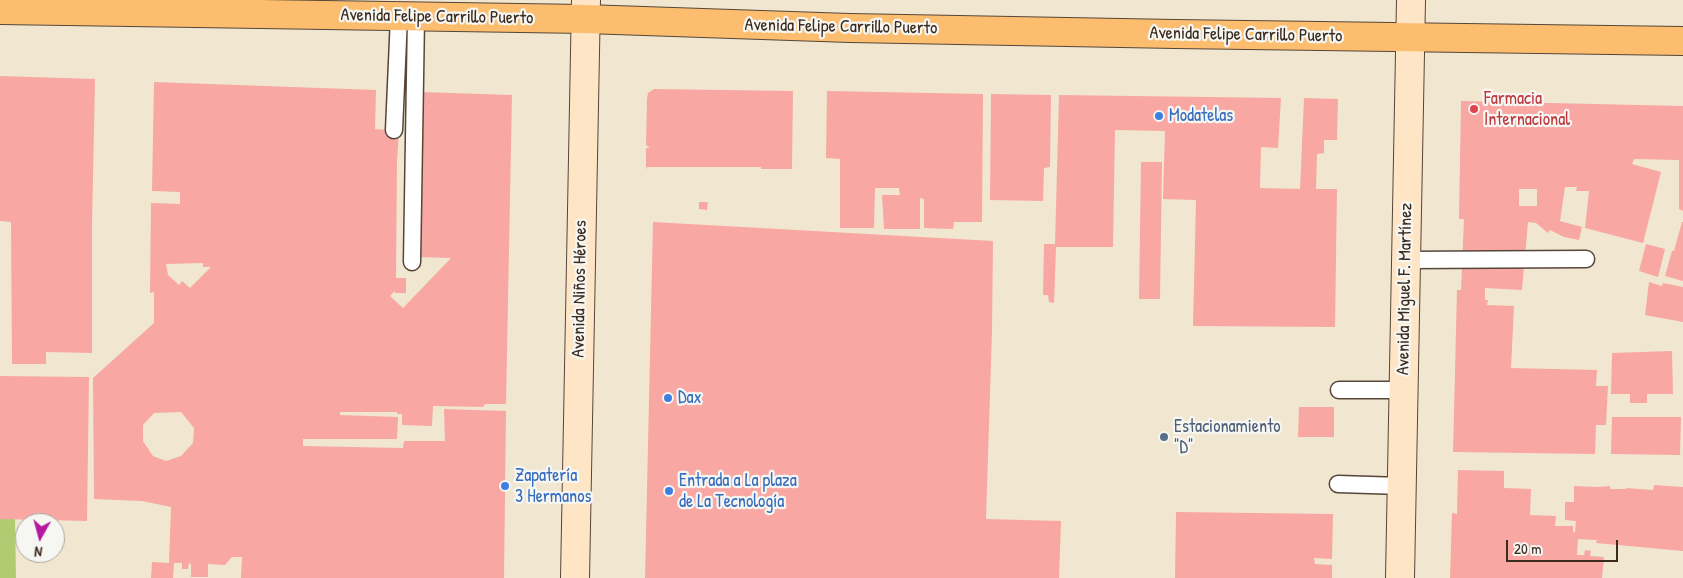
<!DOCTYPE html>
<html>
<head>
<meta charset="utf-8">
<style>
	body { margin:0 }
	#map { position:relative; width:1683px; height:578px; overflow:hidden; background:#f1e7d1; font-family:"Patrick Hand",sans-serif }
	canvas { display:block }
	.north { position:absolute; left:15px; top:513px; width:50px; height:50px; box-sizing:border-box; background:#f6f6f2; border:1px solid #aba49d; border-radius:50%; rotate:187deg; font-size:14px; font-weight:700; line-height:20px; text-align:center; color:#3b2a1e }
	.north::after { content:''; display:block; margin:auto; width:18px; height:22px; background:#b5179e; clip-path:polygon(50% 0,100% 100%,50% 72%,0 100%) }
	.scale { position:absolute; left:1506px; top:540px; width:112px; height:22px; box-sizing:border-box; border:2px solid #3b2a1e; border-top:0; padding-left:6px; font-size:15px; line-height:18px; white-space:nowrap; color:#3b2a1e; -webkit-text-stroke:4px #f6f6f2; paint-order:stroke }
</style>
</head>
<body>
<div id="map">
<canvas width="1683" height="578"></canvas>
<div class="north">N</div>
<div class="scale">20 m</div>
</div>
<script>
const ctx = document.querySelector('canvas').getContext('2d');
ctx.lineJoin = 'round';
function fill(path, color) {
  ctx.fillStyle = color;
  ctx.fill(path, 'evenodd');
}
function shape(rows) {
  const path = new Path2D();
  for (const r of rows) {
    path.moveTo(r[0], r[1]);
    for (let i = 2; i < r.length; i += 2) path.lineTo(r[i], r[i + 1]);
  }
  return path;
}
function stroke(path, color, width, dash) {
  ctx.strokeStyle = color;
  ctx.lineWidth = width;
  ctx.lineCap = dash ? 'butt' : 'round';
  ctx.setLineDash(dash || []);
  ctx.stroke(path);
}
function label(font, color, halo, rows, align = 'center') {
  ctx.font = font + ' "Patrick Hand",sans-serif';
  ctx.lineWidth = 4.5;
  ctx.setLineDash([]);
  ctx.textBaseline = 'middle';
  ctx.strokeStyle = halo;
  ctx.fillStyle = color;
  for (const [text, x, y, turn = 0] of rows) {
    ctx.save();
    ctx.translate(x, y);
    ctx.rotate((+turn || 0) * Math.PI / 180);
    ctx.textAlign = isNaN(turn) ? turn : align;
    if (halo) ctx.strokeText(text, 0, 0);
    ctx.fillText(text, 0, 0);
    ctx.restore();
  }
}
fill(shape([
	[0,519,15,519,16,578,0,578]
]), '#b0cc73');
fill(shape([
	[0,76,95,79,92,225,92,353,46,352,46,364,12,364,11,222,0,221],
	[154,82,376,90,375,129,399,131,397,161,396,278,406,278,406,293,395,293,395,291,390,296,403,308,451,258,417,257,421,92,512,95,506,404,485,404,483,407,433,406,432,426,402,425,402,414,397,414,397,412,340,412,340,415,398,417,397,439,303,439,303,446,403,448,404,441,445,441,444,409,506,411,504,578,241,578,242,557,232,557,225,565,208,564,208,577,191,577,191,564,189,563,188,569,182,569,182,563,174,563,173,578,151,578,152,562,169,563,171,507,142,501,94,499,93,378,154,323,154,292,150,293,151,203,180,204,180,192,152,191],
	[203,263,203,267,211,267,190,288,182,281,179,285,168,275,166,264],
	[181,412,194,428,193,443,181,456,166,461,153,456,143,441,143,425,154,413],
	[654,89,793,91,792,169,761,169,761,167,647,167,646,170,646,148,650,148,646,145,647,99,648,93],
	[827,91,983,94,982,222,954,222,953,229,924,228,924,199,920,198,920,229,884,229,882,195,900,195,899,188,875,188,874,228,840,228,840,159,826,158],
	[991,94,1051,95,1050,167,1044,168,1043,201,990,200],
	[1059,95,1281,98,1278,148,1261,147,1260,188,1300,189,1304,98,1338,99,1337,140,1324,140,1324,153,1317,154,1316,189,1337,189,1335,327,1193,326,1196,200,1163,199,1165,131,1115,130,1113,247,1056,247,1054,303,1049,302,1048,295,1043,295,1044,244,1055,244],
	[1461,101,1683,106,1683,211,1679,209,1679,160,1634,159,1632,164,1661,172,1643,243,1585,228,1589,191,1576,191,1577,187,1565,187,1560,221,1582,227,1579,240,1564,237,1550,230,1548,233,1536,223,1528,222,1522,290,1485,288,1485,300,1488,300,1487,305,1514,306,1511,368,1597,370,1596,386,1608,386,1606,425,1596,425,1595,454,1453,452,1457,290,1461,290,1464,219,1459,219],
	[1519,189,1537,189,1537,206,1519,206],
	[1141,162,1162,162,1160,299,1139,299],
	[699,202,708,202,707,210,699,209],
	[653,222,993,241,992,331,986,519,1061,521,1059,578,645,578],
	[1682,222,1683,222,1683,281,1665,276,1672,251,1674,251],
	[1646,244,1665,249,1658,277,1639,271],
	[1649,282,1662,286,1663,283,1683,287,1683,322,1645,315],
	[1672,351,1673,394,1647,394,1647,403,1630,403,1630,394,1611,394,1612,353],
	[0,376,89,377,87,521,0,519],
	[1299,407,1334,407,1334,437,1298,437],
	[1612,417,1681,417,1680,455,1611,454],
	[1458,470,1504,471,1504,488,1531,489,1530,515,1556,516,1555,526,1573,526,1573,532,1575,533,1576,521,1565,520,1565,502,1574,502,1574,486,1598,487,1610,486,1610,489,1626,489,1626,488,1653,490,1654,485,1683,487,1683,551,1596,543,1597,540,1578,539,1577,555,1584,555,1585,550,1591,551,1590,556,1604,557,1602,578,1450,578,1452,513,1457,514],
	[1176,512,1333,514,1332,559,1314,558,1315,564,1332,565,1332,578,1175,578]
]), '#f8a7a3');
const lane = shape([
	[394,130,399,17],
	[1406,260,1586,259],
	[412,262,416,17],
	[1339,390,1404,390],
	[1338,484,1402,486]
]);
const secondary = shape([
	[575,578,586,0],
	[1400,578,1411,0]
]);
const primary = shape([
	[0,10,585,19,850,28,1175,34,1683,41]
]);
stroke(lane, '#564639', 19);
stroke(secondary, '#564639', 30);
stroke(primary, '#564639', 30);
stroke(lane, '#fff', 16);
stroke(secondary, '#fee5c5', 28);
stroke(primary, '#fcbd6f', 28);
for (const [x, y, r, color] of [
	[1474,109,5,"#e0444e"],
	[1159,116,5,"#3f7fe0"],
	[668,398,5,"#3f7fe0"],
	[1164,437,5,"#5c6f8a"],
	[505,486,5,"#3f7fe0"],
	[669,491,5,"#3f7fe0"]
]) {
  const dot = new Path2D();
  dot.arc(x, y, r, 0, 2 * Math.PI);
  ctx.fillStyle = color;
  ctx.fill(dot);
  stroke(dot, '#f6f6f2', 2);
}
label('18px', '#3b2a1e', '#f6f6f2', [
	["Avenida Felipe Carrillo Puerto",437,17,1],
	["Avenida Felipe Carrillo Puerto",841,27,1],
	["Avenida Felipe Carrillo Puerto",1246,35,1],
	["Avenida Niños Héroes",580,289,-89],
	["Avenida Miguel F. Martínez",1405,289,-89]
]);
label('18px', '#be3a42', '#f6f6f2', [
	["Farmacia",1484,99],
	["Internacional",1484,120]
], 'left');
label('18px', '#366cbe', '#f6f6f2', [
	["Modatelas",1169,116],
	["Dax",678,398],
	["Zapatería",515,476],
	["3 Hermanos",515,497],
	["Entrada a La plaza",679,481],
	["de La Tecnología",679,502]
], 'left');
label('18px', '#4e5e75', '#f6f6f2', [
	["Estacionamiento",1174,427],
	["\"D\"",1174,448]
], 'left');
</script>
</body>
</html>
